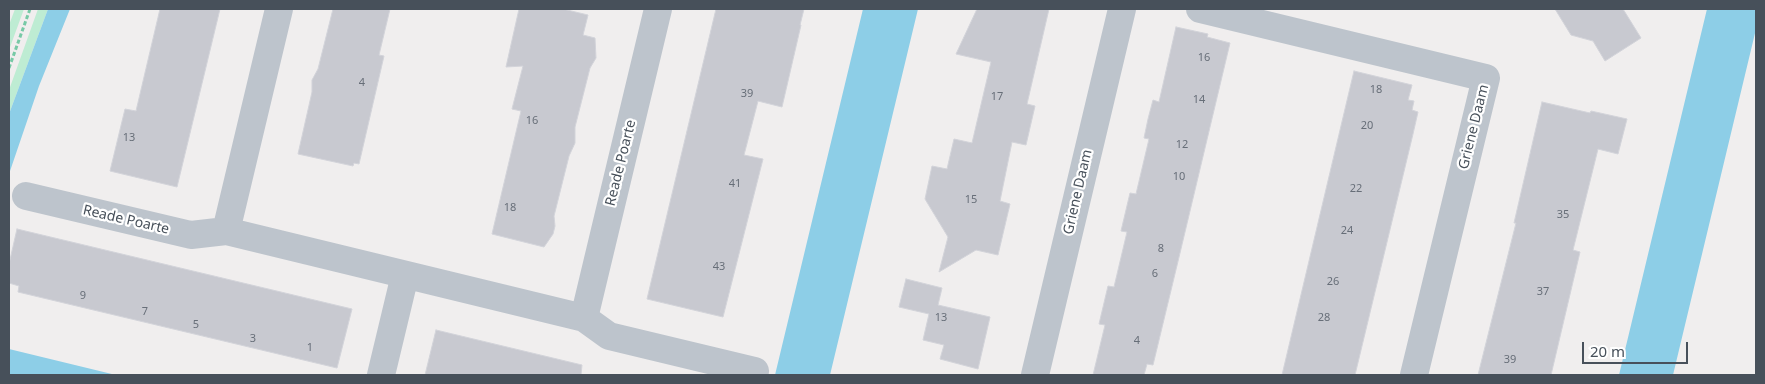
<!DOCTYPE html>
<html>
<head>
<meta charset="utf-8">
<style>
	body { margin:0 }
	#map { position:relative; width:1765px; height:384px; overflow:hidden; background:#f0eeee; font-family:"Noto Sans",sans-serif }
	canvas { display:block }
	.frame { position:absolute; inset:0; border:10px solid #47505a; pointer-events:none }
	.scale { position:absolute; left:1582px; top:342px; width:106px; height:22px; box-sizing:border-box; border:2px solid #47505a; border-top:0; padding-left:6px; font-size:15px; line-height:18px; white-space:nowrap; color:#47505a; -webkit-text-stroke:4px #fff; paint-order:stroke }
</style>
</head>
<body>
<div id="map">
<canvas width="1765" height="384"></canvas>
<div class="frame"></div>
<div class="scale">20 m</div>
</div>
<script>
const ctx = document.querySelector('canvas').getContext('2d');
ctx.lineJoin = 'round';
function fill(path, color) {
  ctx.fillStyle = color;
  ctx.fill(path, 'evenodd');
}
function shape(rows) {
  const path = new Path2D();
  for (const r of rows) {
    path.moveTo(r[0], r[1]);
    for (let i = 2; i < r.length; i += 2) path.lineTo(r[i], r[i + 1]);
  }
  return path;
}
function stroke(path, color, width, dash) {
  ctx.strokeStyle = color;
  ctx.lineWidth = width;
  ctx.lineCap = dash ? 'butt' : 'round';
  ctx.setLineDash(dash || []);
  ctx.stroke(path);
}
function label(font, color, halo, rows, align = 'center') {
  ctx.font = font + ' "Noto Sans",sans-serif';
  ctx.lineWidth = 4.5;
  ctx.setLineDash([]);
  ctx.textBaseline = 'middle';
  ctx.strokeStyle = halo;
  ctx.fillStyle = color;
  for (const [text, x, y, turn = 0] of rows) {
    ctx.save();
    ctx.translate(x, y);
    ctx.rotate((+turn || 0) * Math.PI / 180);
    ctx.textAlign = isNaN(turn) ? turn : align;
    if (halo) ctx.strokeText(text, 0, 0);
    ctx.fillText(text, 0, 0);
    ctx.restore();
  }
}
fill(shape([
	[15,9,24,9,9,50,9,25],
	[38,9,48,9,9,114,9,90]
]), '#beecd3');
fill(shape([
	[48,9,70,9,39,86,9,174,9,114],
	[863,9,918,9,830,375,775,375],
	[1707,9,1756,9,1756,29,1673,375,1619,375],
	[9,349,116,375,9,375]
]), '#8dcee7');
const building = shape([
	[160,9,220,9,177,187,110,171,125,109,136,111,160,9],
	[333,9,390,9,379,55,384,56,359,164,354,163,353,166,298,154,312,92,312,80,318,69,333,9],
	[519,9,563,9,588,15,583,35,595,38,596,58,590,68,575,127,575,143,569,156,554,216,555,226,553,234,544,247,492,234,521,111,512,109,523,66,506,67,519,9],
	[716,9,804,9,800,25,801,25,782,107,758,101,744,155,763,159,723,317,647,299,716,9],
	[977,9,1049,9,1027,104,1035,106,1026,145,1012,142,1000,201,1010,204,998,255,976,250,939,272,948,237,925,199,932,166,947,169,954,139,972,143,991,62,956,54,977,9],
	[1555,9,1623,9,1641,38,1605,61,1593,41,1571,35,1555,9],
	[1176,27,1208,34,1207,37,1230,43,1180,253,1153,365,1147,364,1144,375,1093,375,1105,325,1099,324,1108,286,1114,287,1127,232,1121,231,1130,193,1136,194,1149,139,1144,138,1148,119,1153,100,1159,102,1176,27],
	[1354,71,1412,85,1408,100,1414,101,1412,110,1418,112,1413,134,1355,375,1282,375,1354,71],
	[1542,102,1590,113,1591,111,1627,119,1618,154,1598,149,1573,250,1580,252,1551,375,1478,375,1516,223,1514,223,1542,102],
	[17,229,352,309,337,368,18,292,19,286,9,283,9,264,17,229],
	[906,279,942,288,938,305,990,317,978,369,940,359,944,345,923,340,929,314,899,307,906,279],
	[436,330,582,365,581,375,425,375,436,330]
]);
fill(building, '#c8c9d0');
stroke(building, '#d2d3d9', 1);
stroke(shape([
	[9,68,30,9]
]), '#77c9a6', 3, [4, 2.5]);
stroke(shape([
	[279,9,226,231,584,318,658,9],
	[1200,9,1486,78,1414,375],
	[26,196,191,235,226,231],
	[584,318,609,336,755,371],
	[381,375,405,275],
	[1035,375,1122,9]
]), '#bdc4cc', 28);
label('11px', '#676e78', null, [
	["16",1204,58],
	["4",362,83],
	["18",1376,90],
	["39",747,94],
	["17",997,97],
	["14",1199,100],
	["16",532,121],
	["20",1367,126],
	["13",129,138],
	["12",1182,145],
	["10",1179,177],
	["41",735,184],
	["22",1356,189],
	["15",971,200],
	["18",510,208],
	["35",1563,215],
	["24",1347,231],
	["8",1161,249],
	["43",719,267],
	["6",1155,274],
	["26",1333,282],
	["37",1543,292],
	["9",83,296],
	["7",145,312],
	["13",941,318],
	["28",1324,318],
	["5",196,325],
	["3",253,339],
	["4",1137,341],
	["1",310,348],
	["39",1510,360]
]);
label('14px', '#47505a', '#fff', [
	["Griene Daam",1474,127,-76],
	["Reade Poarte",621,163,-76],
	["Griene Daam",1078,192,-77],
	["Reade Poarte",126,220,13]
]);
</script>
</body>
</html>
